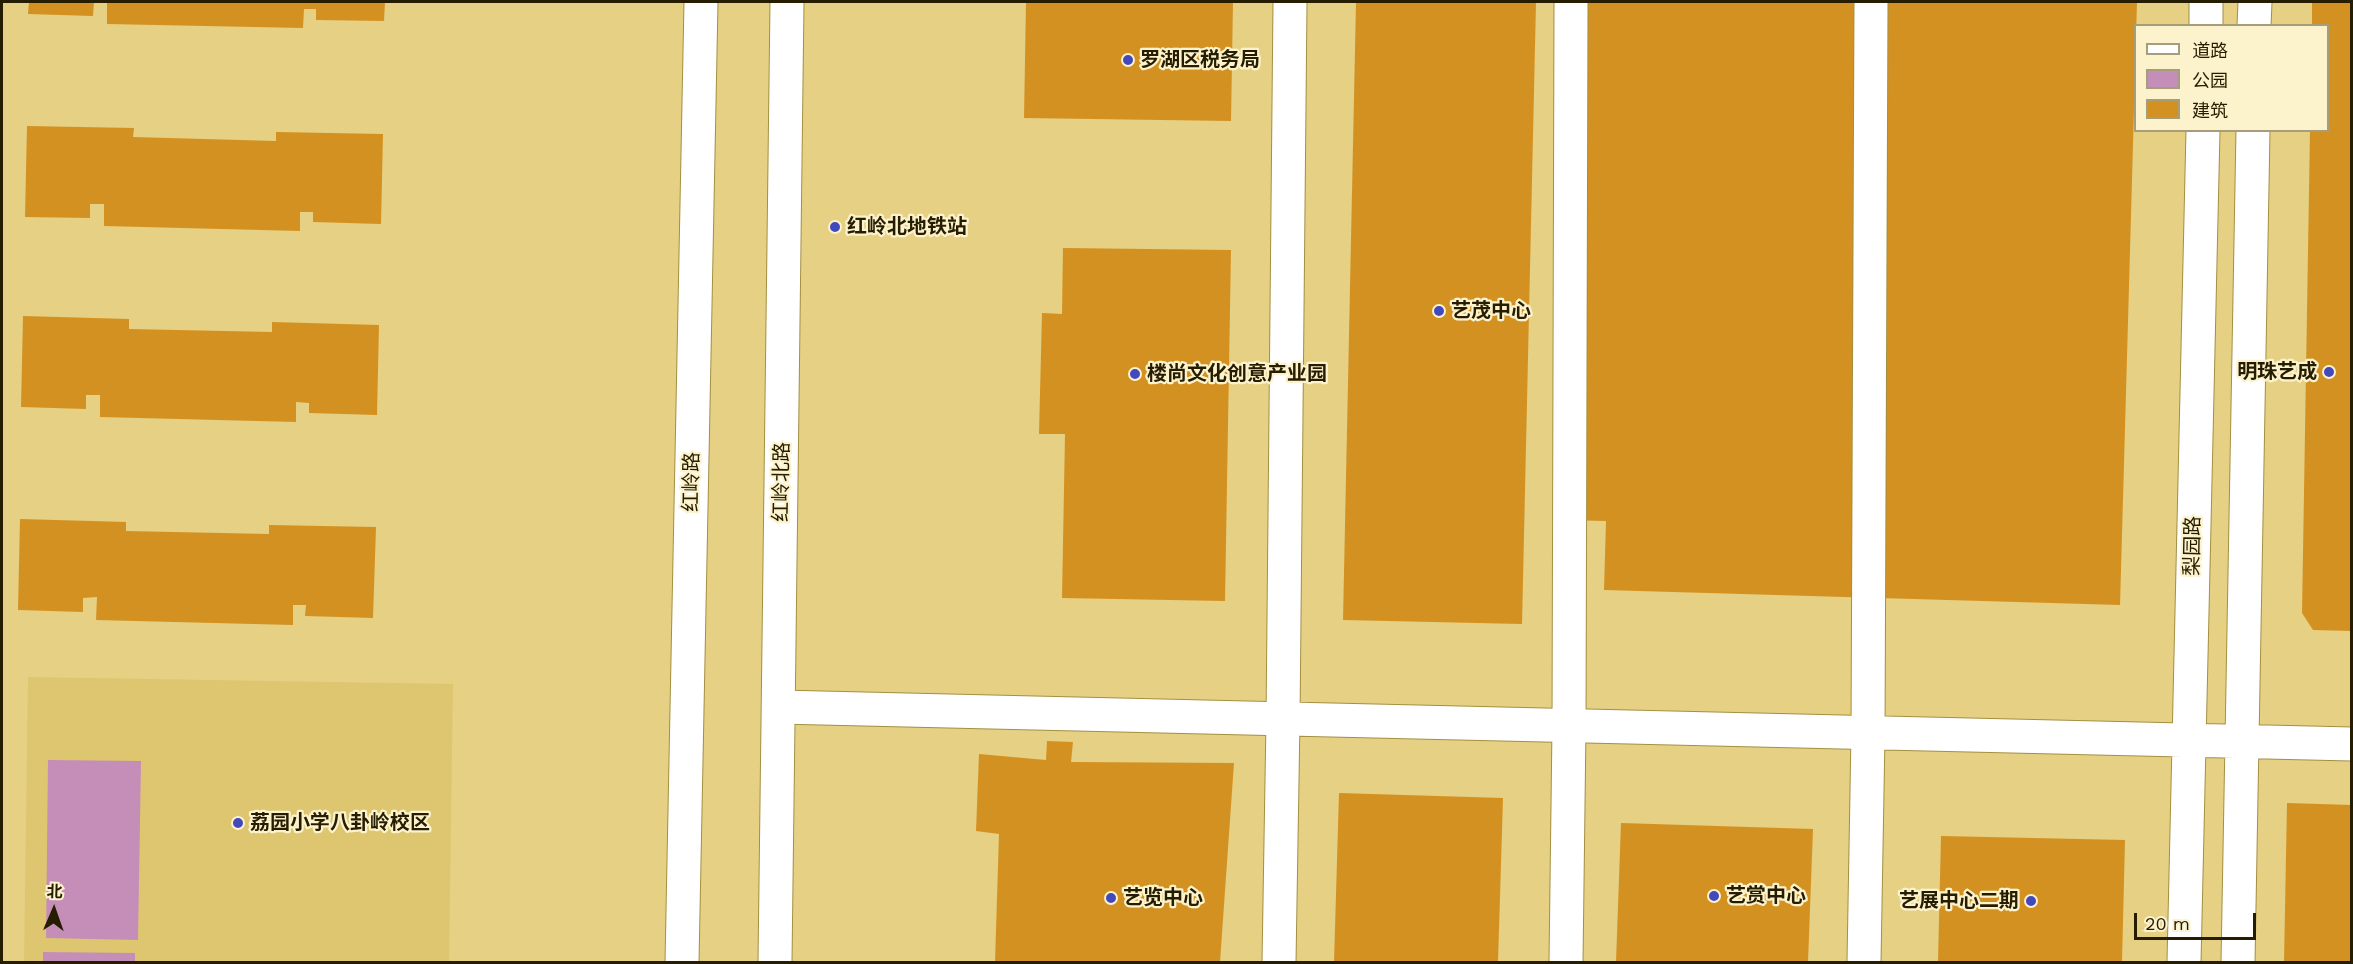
<!DOCTYPE html>
<html>
<head>
<meta charset="utf-8">
<style>
	body { margin:0 }
	#map { position:relative; width:2353px; height:964px; overflow:hidden; background:#e6d083; font-family:"Work Sans","Noto Sans SC",sans-serif }
	canvas { display:block }
	.frame { position:absolute; inset:0; border:3px solid #261d00; pointer-events:none }
	.legend { position:absolute; left:2134px; top:24px; width:195px; height:108px; box-sizing:border-box; background:#fcf2cc; border:2px solid #a69d7a; margin:0; padding:8px 10px; list-style:none; font-size:18px; color:#261d00 }
	.legend li { display:flex; align-items:center; gap:12px; height:30px }
	.legend b { width:30px; border:2px solid #a69d7a }
	.north { position:absolute; left:24px; top:880px; width:60px; height:60px; -webkit-text-stroke:4px #fcf2cc; paint-order:stroke; rotate:2deg; font-size:16px; font-weight:700; line-height:24px; text-align:center; color:#261d00 }
	.north::after { content:''; display:block; margin:auto; width:21px; height:27px; background:#261d00; clip-path:polygon(50% 0,100% 100%,50% 72%,0 100%) }
	.scale { position:absolute; left:2134px; top:913px; width:122px; height:27px; box-sizing:border-box; border:3px solid #261d00; border-top:0; padding-left:8px; font-size:18px; line-height:21px; white-space:nowrap; color:#261d00; -webkit-text-stroke:4px #fcf2cc; paint-order:stroke }
</style>
</head>
<body>
<div id="map">
<canvas width="2353" height="964"></canvas>
<div class="frame"></div>
<ul class="legend">
<li><b style="height:8px;background:#fff"></b>道路</li>
<li><b style="height:16px;background:#c58eb9"></b>公园</li>
<li><b style="height:16px;background:#d39122"></b>建筑</li>
</ul>
<div class="north">北</div>
<div class="scale">20 m</div>
</div>
<script>
const ctx = document.querySelector('canvas').getContext('2d');
ctx.lineJoin = 'round';
function fill(path, color) {
  ctx.fillStyle = color;
  ctx.fill(path, 'evenodd');
}
function shape(rows) {
  const path = new Path2D();
  for (const r of rows) {
    path.moveTo(r[0], r[1]);
    for (let i = 2; i < r.length; i += 2) path.lineTo(r[i], r[i + 1]);
  }
  return path;
}
function stroke(path, color, width, dash) {
  ctx.strokeStyle = color;
  ctx.lineWidth = width;
  ctx.lineCap = dash ? 'butt' : 'round';
  ctx.setLineDash(dash || []);
  ctx.stroke(path);
}
function label(font, color, halo, rows, align = 'center') {
  ctx.font = font + ' "Work Sans","Noto Sans SC",sans-serif';
  ctx.lineWidth = 4.5;
  ctx.setLineDash([]);
  ctx.textBaseline = 'middle';
  ctx.strokeStyle = halo;
  ctx.fillStyle = color;
  for (const [text, x, y, turn = 0] of rows) {
    ctx.save();
    ctx.translate(x, y);
    ctx.rotate((+turn || 0) * Math.PI / 180);
    ctx.textAlign = isNaN(turn) ? turn : align;
    if (halo) ctx.strokeText(text, 0, 0);
    ctx.fillText(text, 0, 0);
    ctx.restore();
  }
}
fill(shape([
	[28,677,453,684,449,962,24,962]
]), '#ddc66f');
fill(shape([
	[48,760,141,761,138,940,46,938],
	[43,952,135,953,135,962,43,962]
]), '#c58eb9');
fill(shape([
	[29,2,94,2,93,16,28,14],
	[107,2,385,2,384,21,316,20,316,9,304,9,303,28,107,24],
	[1026,2,1233,2,1231,121,1024,118],
	[1356,2,1536,2,1522,624,1343,620],
	[1578,2,2137,2,2120,605,1604,590,1606,521,1563,520],
	[2312,2,2352,2,2352,631,2313,630,2302,613,2310,130,2328,130,2328,26,2312,26],
	[27,126,134,128,133,137,276,141,276,132,383,134,381,224,313,222,313,212,300,212,300,231,104,226,104,204,90,204,90,218,25,217],
	[1063,248,1231,250,1225,601,1062,598,1065,434,1039,434,1042,313,1062,314],
	[23,316,129,319,129,329,272,332,272,322,379,325,377,415,309,413,309,403,296,402,296,422,100,417,100,395,86,395,86,409,21,407],
	[20,519,126,522,126,531,269,534,269,525,376,527,373,618,305,616,306,605,293,605,293,625,96,620,97,597,83,598,83,612,18,610],
	[1047,741,1073,742,1071,762,1234,763,1220,962,995,962,999,834,976,831,979,754,1046,760],
	[1339,793,1503,798,1498,962,1334,962],
	[2287,803,2352,805,2352,962,2284,962],
	[1621,823,1813,829,1808,962,1616,962],
	[1941,836,2125,840,2122,962,1938,962]
]), '#d39122');
const minor = shape([
	[2206,26,2206,2],
	[2254,26,2255,2],
	[779,707,2352,744],
	[1279,962,1283,720,1290,2],
	[1566,962,1569,727,1571,2],
	[1864,962,1868,734,1871,2],
	[2184,962,2203,130],
	[2238,962,2253,130]
]);
const major = shape([
	[682,962,701,2],
	[775,962,787,2]
]);
stroke(minor, '#a48f42', 35);
stroke(major, '#a48f42', 35);
stroke(minor, '#fff', 33);
stroke(major, '#fff', 33);
for (const [x, y, r, color] of [
	[1128,60,6,"#4249bd"],
	[835,227,6,"#4249bd"],
	[1439,311,6,"#4249bd"],
	[2329,372,6,"#4249bd"],
	[1135,374,6,"#4249bd"],
	[238,823,6,"#4249bd"],
	[1714,896,6,"#4249bd"],
	[1111,898,6,"#4249bd"],
	[2031,901,6,"#4249bd"]
]) {
  const dot = new Path2D();
  dot.arc(x, y, r, 0, 2 * Math.PI);
  ctx.fillStyle = color;
  ctx.fill(dot);
  stroke(dot, '#fcf2cc', 2);
}
label('bold 20px', '#261d00', '#fcf2cc', [
	["罗湖区税务局",1140,60],
	["红岭北地铁站",847,227],
	["艺茂中心",1451,311],
	["明珠艺成",2317,372,"right"],
	["楼尚文化创意产业园",1147,374],
	["荔园小学八卦岭校区",250,823],
	["艺赏中心",1726,896],
	["艺览中心",1123,898],
	["艺展中心二期",2019,901,"right"]
], 'left');
label('20px', '#261d00', '#fcf2cc', [
	["红岭路",692,482,-89],
	["红岭北路",782,482,-89],
	["梨园路",2193,546,-89]
]);
</script>
</body>
</html>
